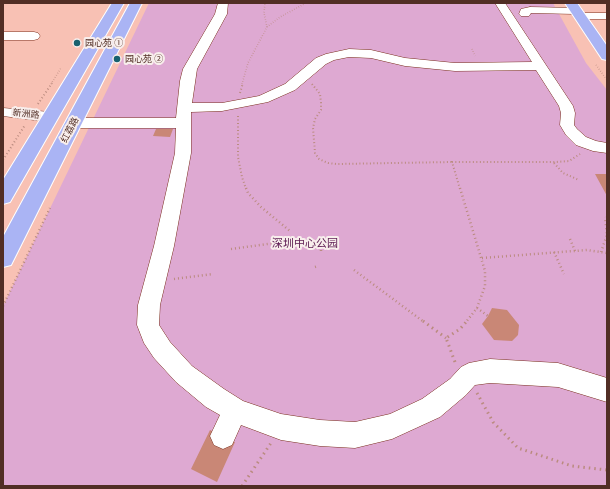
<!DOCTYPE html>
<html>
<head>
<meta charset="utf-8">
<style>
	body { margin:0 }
	#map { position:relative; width:610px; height:489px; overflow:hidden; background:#f8c1b4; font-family:"Public Sans",sans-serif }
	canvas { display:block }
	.frame { position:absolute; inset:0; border:4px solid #512e25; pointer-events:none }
</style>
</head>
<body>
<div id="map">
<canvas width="610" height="489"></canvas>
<div class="frame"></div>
</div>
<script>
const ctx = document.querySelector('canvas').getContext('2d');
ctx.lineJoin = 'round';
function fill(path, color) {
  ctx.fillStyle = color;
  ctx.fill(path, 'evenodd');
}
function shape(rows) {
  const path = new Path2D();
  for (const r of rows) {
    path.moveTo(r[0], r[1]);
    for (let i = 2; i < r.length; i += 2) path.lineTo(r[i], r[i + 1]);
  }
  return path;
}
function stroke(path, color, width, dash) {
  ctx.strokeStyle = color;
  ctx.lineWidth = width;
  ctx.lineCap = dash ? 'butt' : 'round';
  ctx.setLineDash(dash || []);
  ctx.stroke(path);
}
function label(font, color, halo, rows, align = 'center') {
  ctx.font = font + ' "Public Sans","Noto Sans SC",sans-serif';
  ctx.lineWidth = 4;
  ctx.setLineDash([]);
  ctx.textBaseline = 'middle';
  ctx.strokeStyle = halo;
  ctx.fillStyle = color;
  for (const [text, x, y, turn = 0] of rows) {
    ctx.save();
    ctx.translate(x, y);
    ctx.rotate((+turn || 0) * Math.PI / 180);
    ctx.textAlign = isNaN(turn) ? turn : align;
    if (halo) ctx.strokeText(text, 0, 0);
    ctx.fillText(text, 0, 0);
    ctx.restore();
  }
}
fill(shape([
	[149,3,553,3,586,63,607,90,607,486,3,486,3,306]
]), '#dea9d2');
fill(shape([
	[156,129,173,129,170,137,153,136],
	[595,174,607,174,607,196],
	[492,308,507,310,519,325,518,335,512,341,494,340,482,324,488,316],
	[210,430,235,442,217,482,191,469]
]), '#c98776');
const minor = shape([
	[218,3,228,3,227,14,197,69,192,103,222,103,259,96,285,84,316,58,326,54,349,49,371,50,405,58,455,63,532,62,495,3,505,3,573,106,575,113,574,125,577,129,586,137,596,141,607,143,607,153,593,151,576,145,566,135,560,125,561,113,559,106,536,70,455,71,405,66,371,58,349,57,334,60,326,64,295,90,268,102,222,111,191,112,191,153,174,246,160,305,159,325,170,342,192,366,224,389,243,401,281,414,320,420,355,422,390,414,422,399,450,379,461,367,469,363,490,359,558,363,607,378,607,402,558,387,490,383,475,385,466,395,440,417,392,439,355,448,320,446,281,440,241,425,232,445,223,449,214,445,210,436,220,415,206,407,176,382,154,358,144,343,137,325,138,305,154,246,175,153,176,128,73,128,68,126,66,123,68,120,73,118,176,118,180,81,183,69,215,14,218,3],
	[530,7,576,8,580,9,582,11,580,13,607,13,607,19,579,19,575,18,573,16,575,14,531,13,529,16,521,16,519,14,521,9,530,7],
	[3,32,34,32,38,33,40,36,38,39,34,40,3,40,3,32],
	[3,108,50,112,55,114,57,117,55,120,50,122,3,116,3,108]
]);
const major = shape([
	[112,3,124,3,10,202,3,204,3,180,112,3],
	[130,3,142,3,11,265,3,267,3,237,130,3],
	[565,3,577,3,607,46,607,60,602,59,565,3]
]);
stroke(minor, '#7b301e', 1);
stroke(major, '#fff', 2);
stroke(shape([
	[267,27,280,17,306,3],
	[472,49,475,56],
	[596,65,607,80],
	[51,84,61,68],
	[242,84,248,63,267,27,264,13,265,3]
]), '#ba8b7f', 1.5, [0.5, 2]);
stroke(shape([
	[312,84,320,94,321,103,321,110,315,119,313,128,315,153,319,159,328,163,336,164,452,162],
	[240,93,243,83],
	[38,104,52,83],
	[238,116,238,157,242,177,246,189],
	[3,160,25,125],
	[554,163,563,173,579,180],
	[460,189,452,162,556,162,569,161,580,154]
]), '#ba8b7f', 2, [1, 2.5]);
stroke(shape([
	[246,188,248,193,261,207,290,231],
	[460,188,485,271,485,286,477,308,466,322],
	[570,239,575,251],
	[315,243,318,243],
	[231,249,275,243],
	[321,250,321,252],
	[554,252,564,274],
	[601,252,607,235,605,217],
	[482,258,587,250,607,253],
	[315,267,318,266],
	[354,270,424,322],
	[174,279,213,274],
	[3,306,50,208],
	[477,308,488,316]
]), '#ba8b7f', 2.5, [1, 3]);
stroke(shape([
	[423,321,446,338],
	[455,362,446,338,460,329,467,321],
	[477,393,493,422,518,448,572,466,607,470],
	[242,486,271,443]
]), '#ba8b7f', 3, [1.5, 4]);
fill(minor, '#fff');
fill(major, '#aab4f4');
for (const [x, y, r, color] of [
	[77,43,4,"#18616f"],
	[117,59,4,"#18616f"]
]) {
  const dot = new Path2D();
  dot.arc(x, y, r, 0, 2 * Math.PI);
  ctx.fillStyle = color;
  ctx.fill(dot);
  stroke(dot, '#f8eeec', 1.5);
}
label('9px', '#512e25', '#f8eeec', [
	["园心苑 ①",85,43],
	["园心苑 ②",125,59]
], 'left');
label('9px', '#512e25', '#f8eeec', [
	["新洲路",26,114,6],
	["红荔路",70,130,-62]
]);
label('11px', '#602056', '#f8eeec', [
	["深圳中心公园",305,244]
]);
</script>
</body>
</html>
